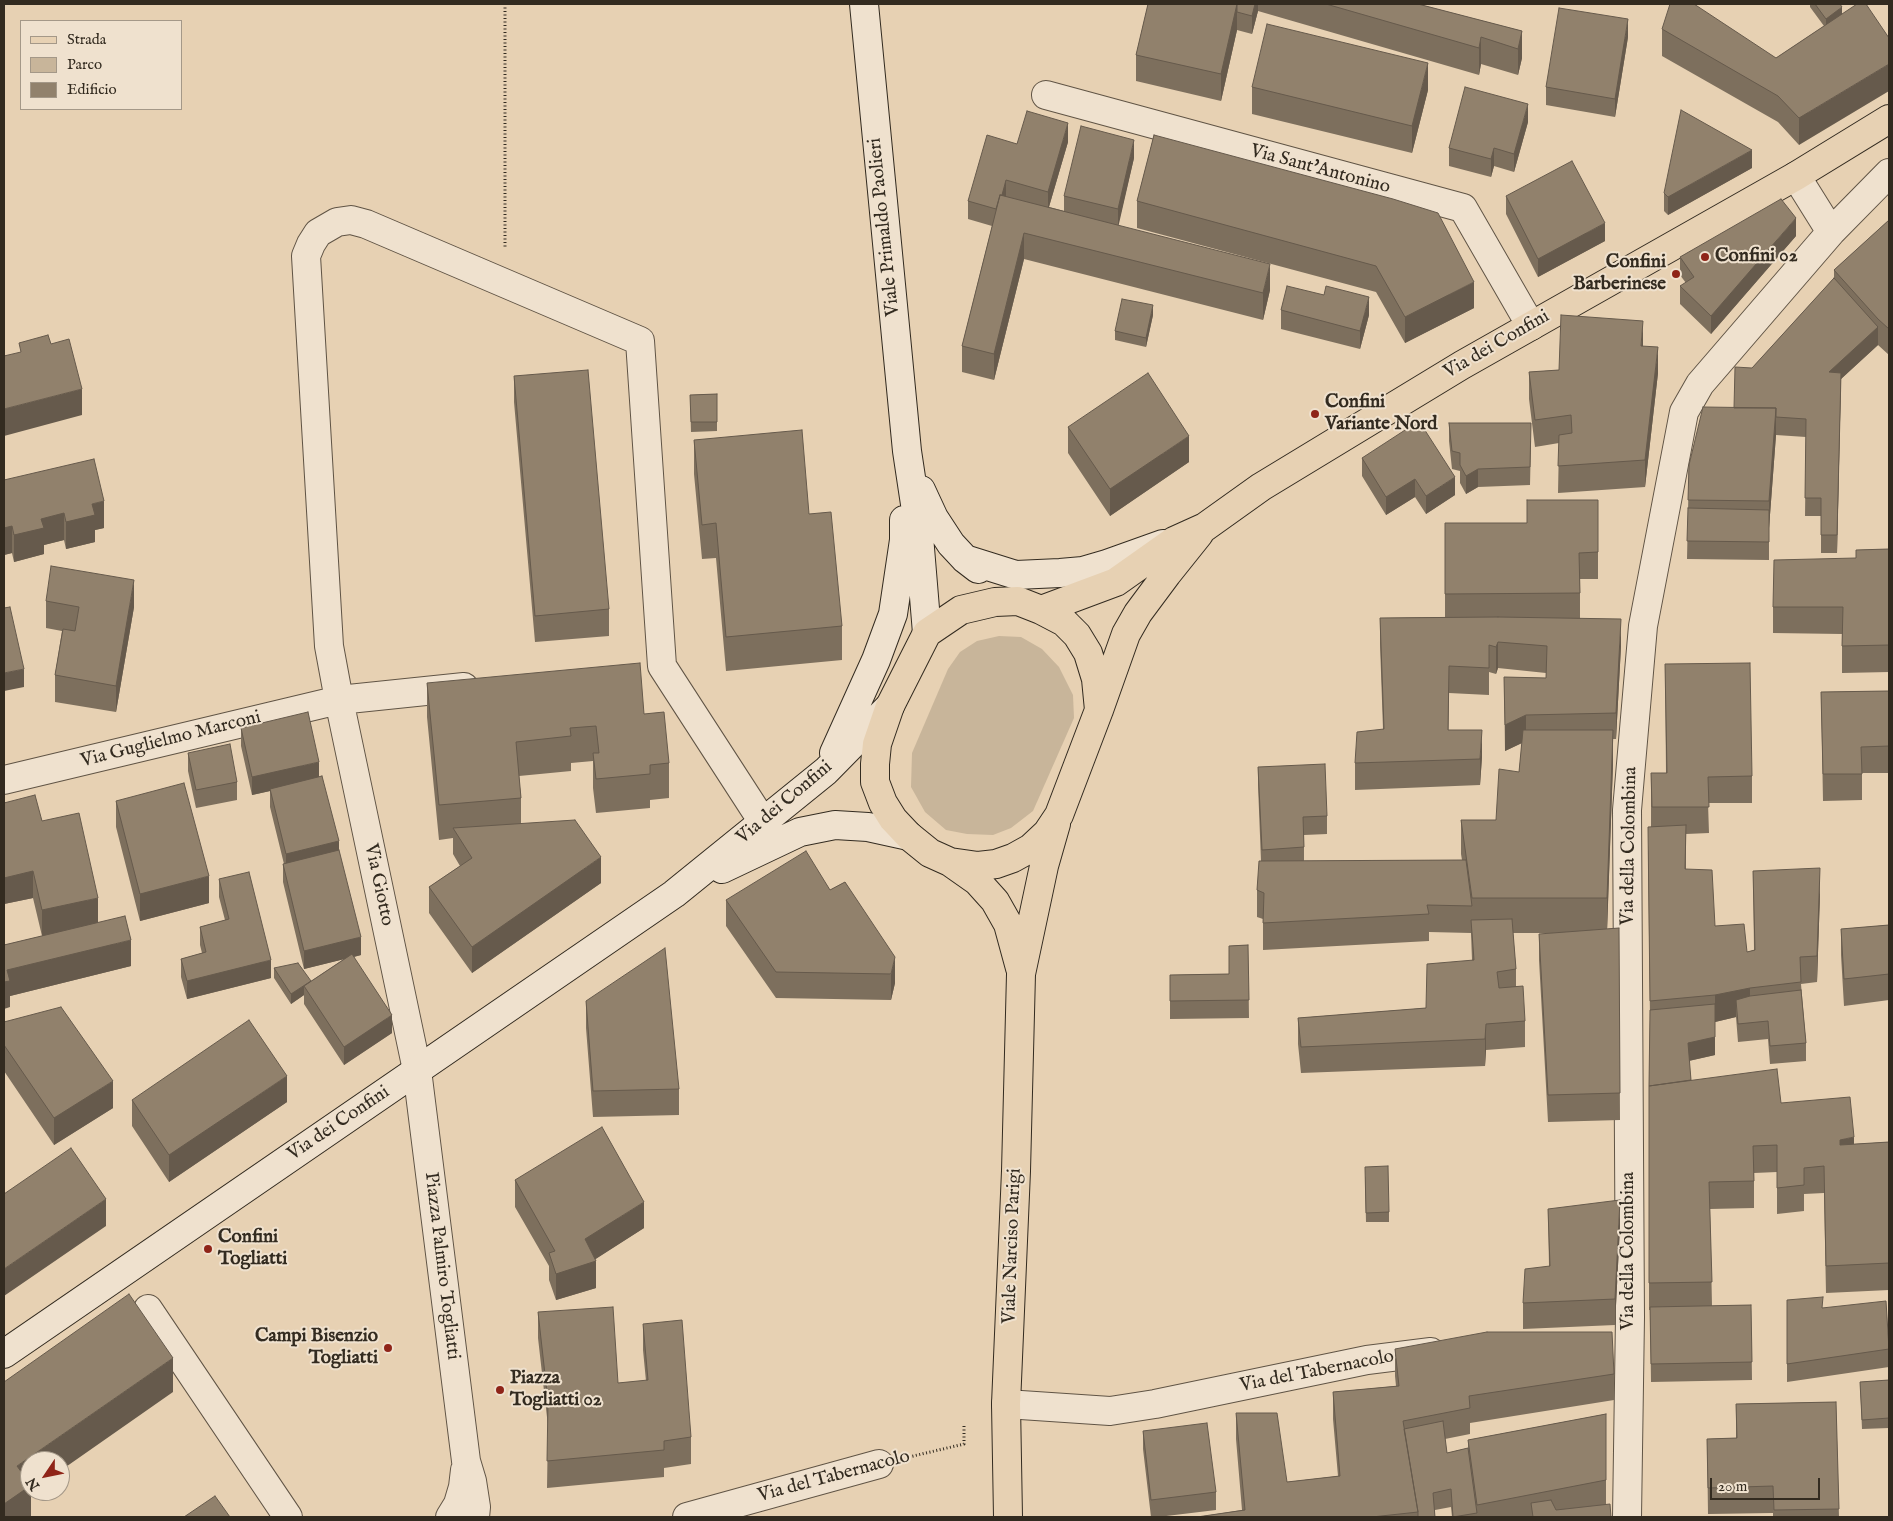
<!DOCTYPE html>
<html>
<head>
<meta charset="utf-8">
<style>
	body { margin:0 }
	#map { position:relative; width:1893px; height:1521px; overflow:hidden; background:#e7d1b3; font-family:"IM FELL English",serif }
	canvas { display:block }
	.frame { position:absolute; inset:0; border:5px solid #332b20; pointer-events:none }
	.legend { position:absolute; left:20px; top:20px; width:162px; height:90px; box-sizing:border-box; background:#efe1ce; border:1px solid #a49888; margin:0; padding:6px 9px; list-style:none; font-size:15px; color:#332b20 }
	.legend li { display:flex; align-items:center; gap:10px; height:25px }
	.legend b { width:25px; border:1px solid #a49888 }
	.north { position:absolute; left:20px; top:1451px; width:50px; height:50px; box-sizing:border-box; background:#efe1ce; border:1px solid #a49888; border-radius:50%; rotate:236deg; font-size:14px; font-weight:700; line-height:20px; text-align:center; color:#332b20 }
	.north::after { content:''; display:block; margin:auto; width:18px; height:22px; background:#8f2418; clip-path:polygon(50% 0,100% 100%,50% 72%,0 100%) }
	.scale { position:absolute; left:1710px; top:1478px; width:110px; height:22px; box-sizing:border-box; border:2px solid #332b20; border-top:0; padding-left:6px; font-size:15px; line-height:18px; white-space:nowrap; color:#332b20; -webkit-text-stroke:4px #efe1ce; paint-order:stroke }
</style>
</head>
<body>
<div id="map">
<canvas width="1893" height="1521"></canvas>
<div class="frame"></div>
<ul class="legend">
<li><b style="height:6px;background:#e7d1b3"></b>Strada</li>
<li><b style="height:14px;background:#c8b59a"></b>Parco</li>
<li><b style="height:14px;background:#91816c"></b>Edificio</li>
</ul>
<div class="north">N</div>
<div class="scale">20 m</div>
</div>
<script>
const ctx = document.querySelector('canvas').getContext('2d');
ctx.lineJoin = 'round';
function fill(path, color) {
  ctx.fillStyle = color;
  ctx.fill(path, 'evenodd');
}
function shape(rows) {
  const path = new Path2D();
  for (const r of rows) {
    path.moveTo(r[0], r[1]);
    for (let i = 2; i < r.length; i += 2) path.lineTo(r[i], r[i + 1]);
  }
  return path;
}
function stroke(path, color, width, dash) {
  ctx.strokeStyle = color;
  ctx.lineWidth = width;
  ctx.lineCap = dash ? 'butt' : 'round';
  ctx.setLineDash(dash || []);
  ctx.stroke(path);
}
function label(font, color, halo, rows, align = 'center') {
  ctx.font = font + ' "IM FELL English",serif';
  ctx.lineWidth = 4;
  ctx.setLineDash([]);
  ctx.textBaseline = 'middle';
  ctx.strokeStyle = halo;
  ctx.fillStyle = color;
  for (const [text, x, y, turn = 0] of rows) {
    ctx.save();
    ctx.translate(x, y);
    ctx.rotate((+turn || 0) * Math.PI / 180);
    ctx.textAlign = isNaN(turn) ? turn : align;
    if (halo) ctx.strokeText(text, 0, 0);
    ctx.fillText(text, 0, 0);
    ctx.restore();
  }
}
fill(shape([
	[999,636,1021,637,1042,649,1059,667,1073,695,1074,718,1033,811,1011,828,993,835,967,834,946,830,925,812,911,787,912,753,948,669,960,652,977,641]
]), '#c8b59a');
const street = shape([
	[1046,95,1463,208,1531,326],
	[1796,176,1831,232],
	[4,780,339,700,464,687],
	[148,1309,288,1517],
	[1006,1404,1110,1411,1155,1404,1367,1360,1431,1352],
	[450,1517,458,1504,463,1487,465,1470],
	[475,1517,476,1507,472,1481,466,1461,459,1405,417,1070,339,700,329,646,306,256,311,244,318,233,337,222,351,220,366,224,640,341,662,666,763,822],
	[687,1517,879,1464],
	[1627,1517,1630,1317,1627,810,1643,626,1684,412,1700,384,1831,232,1889,173]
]);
const secondary = shape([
	[864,4,907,451,918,524,927,633],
	[921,490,934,518,951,544,965,559,978,569],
	[965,559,1016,575,1060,573,1083,571,1107,564,1163,544],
	[834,753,876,660,893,614,904,540,904,520],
	[722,869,800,832,835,825,868,827,909,836],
	[4,1354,674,894,826,771,890,706]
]);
const primary = shape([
	[1041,610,1116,582,1174,541,1205,527,1261,487,1462,365,1796,176,1889,119],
	[1099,710,1096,679,1088,653,1077,635,1064,622,1041,610,1018,601,995,602,961,610,927,633,890,706,877,744,875,764,875,782,883,803,893,819,909,836,930,853,950,862,978,866,996,864,1013,858,1031,848,1047,833,1059,815,1099,710,1126,634,1138,613,1167,574,1199,534],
	[950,862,977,881,995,901,1008,924,1020,968],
	[1008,1517,1006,1404,1016,1171,1021,974,1044,866,1056,824]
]);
stroke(street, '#605445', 30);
stroke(secondary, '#332b20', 30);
stroke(primary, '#332b20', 30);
stroke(shape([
	[505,4,505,248],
	[909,1457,964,1444,964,1426]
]), '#332b20', 3, [1, 2.5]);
stroke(street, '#efe1ce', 28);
stroke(secondary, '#efe1ce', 28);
stroke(primary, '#e7d1b3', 28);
fill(shape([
	[1148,4,1418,4,1522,31,1522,58,1518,75,1481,64,1479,75,1258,11,1252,34,1237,30,1221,101,1136,81,1136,55],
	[1810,4,1840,4,1799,145,1778,122,1662,56,1662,29,1776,58,1824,26,1810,7],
	[1628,37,1615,117,1546,105,1546,87],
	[1252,87,1428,90,1412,153,1252,114],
	[1528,122,1514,172,1494,166,1491,177,1449,166,1449,148],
	[1154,135,1474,308,1405,343,1376,292,1137,228,1137,201],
	[1068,142,1049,207,1064,211,1064,196,1134,158,1118,225,1270,290,1263,320,1024,259,994,380,962,372,962,346,992,226,968,219,968,201,1017,144],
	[1752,168,1668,215,1664,211,1664,193],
	[1506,196,1605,241,1538,277,1506,214],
	[1889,220,1889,355,1878,345,1841,379,1837,553,1821,553,1821,516,1805,516,1806,437,1776,435,1769,528,1769,560,1687,559,1689,465,1734,408,1752,368,1834,278,1834,270],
	[1796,236,1711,334,1680,304,1680,286,1686,283,1680,275,1680,257],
	[1281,310,1369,315,1360,349,1281,329],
	[1153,315,1146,347,1115,340,1115,331],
	[1643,346,1658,373,1645,487,1558,493,1559,443,1535,447,1529,399,1529,372,1559,370],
	[514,376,609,609,609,636,535,642,514,402],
	[717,394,717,431,691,432,690,395],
	[1449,423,1531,441,1530,485,1478,487,1466,494,1460,483,1460,471,1452,469,1449,441],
	[1068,427,1189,462,1110,516,1068,453],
	[694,440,809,514,842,626,842,660,726,671,716,558,702,559,694,474],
	[1362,458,1455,495,1426,514,1415,497,1386,515,1362,476],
	[4,480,104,528,95,530,95,542,66,549,64,540,44,545,44,554,14,562,12,553,4,555],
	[1598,500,1598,579,1580,579,1580,618,1621,646,1616,739,1613,739,1613,764,1607,929,1619,928,1620,1120,1548,1122,1539,960,1539,934,1553,933,1513,933,1516,969,1516,987,1525,1021,1525,1047,1486,1050,1485,1066,1301,1073,1298,1044,1298,1018,1426,1008,1472,960,1471,933,1429,932,1429,941,1263,950,1263,919,1257,917,1257,890,1261,861,1258,785,1258,767,1327,816,1327,834,1304,835,1304,861,1462,860,1461,854,1461,820,1496,820,1519,772,1522,743,1505,751,1504,677,1546,678,1546,673,1498,668,1496,674,1489,672,1489,695,1449,693,1448,730,1482,757,1480,785,1355,790,1355,763,1383,729,1380,644,1380,618,1445,617,1445,523,1527,523],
	[1889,549,1889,672,1842,673,1842,634,1773,633,1773,607,1856,558,1856,550],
	[46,601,134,607,116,712,55,702,55,675,62,631,46,628],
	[1665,664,1752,776,1752,803,1708,803,1709,833,1686,834,1686,869,1715,926,1747,952,1754,950,1753,871,1820,894,1817,982,1801,984,1806,1043,1806,1061,1770,1064,1768,1039,1738,1042,1736,1017,1715,1022,1715,1055,1689,1061,1691,1080,1781,1103,1854,1144,1889,1142,1889,1290,1826,1293,1824,1193,1804,1194,1804,1211,1777,1214,1777,1172,1754,1173,1754,1208,1710,1209,1712,1306,1751,1305,1752,1380,1651,1382,1650,1310,1649,1310,1649,1086,1650,1020,1648,853,1651,827,1651,773,1666,773],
	[427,683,644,714,669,763,669,798,650,800,650,808,596,813,593,788,593,761,571,763,571,771,519,776,521,798,521,823,601,883,472,973,429,913,429,887,460,866,453,854,453,838,439,840,427,717],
	[1889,691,1889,773,1862,773,1862,800,1823,801,1821,692],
	[241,728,319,777,339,851,361,955,354,957,392,1033,344,1065,304,1004,304,995,291,1004,274,978,274,968,311,981,344,959,304,969,283,882,283,864,284,864,270,807,270,791,252,795,241,746],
	[188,753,237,782,237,800,196,808,188,771],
	[116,801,209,903,140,921,116,827],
	[4,803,42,821,98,922,131,966,10,996,10,1007,4,945,42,936,33,898,4,904],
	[219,879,271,978,187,999,181,977,181,959,202,953,200,945,200,927,225,920,219,897],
	[845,882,895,983,891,1000,776,998,726,926,726,900,830,890],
	[1889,925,1889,1000,1844,1006,1841,955,1841,929],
	[1248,945,1249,1018,1170,1019,1170,975,1229,974,1229,946],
	[586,1001,679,1089,679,1115,593,1117,586,1028],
	[4,1022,113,1108,54,1145,4,1071],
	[132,1100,287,1102,169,1182,132,1126],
	[1365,1176,1389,1212,1389,1222,1366,1222],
	[515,1180,644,1228,595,1259,596,1288,556,1300,549,1280,549,1266,515,1207],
	[1548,1209,1620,1226,1615,1325,1523,1329,1523,1303,1549,1266],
	[1787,1300,1823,1308,1889,1342,1889,1367,1787,1382],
	[538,1312,618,1383,646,1381,643,1350,643,1324,691,1437,691,1464,664,1468,664,1477,547,1488,548,1426,538,1338],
	[1395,1349,1614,1374,1614,1400,1470,1423,1470,1434,1445,1439,1447,1453,1468,1448,1468,1440,1606,1414,1606,1504,1611,1517,1452,1517,1451,1507,1435,1510,1435,1517,1197,1517,1242,1510,1236,1439,1236,1413,1287,1482,1338,1476,1333,1419,1333,1392,1396,1386,1395,1376],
	[1889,1380,1889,1428,1862,1429,1860,1382],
	[1836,1402,1839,1517,1773,1517,1773,1513,1708,1514,1707,1439,1736,1438,1736,1404],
	[1143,1431,1216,1492,1216,1510,1158,1517,1151,1517,1143,1449]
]), '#7d6f5d');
fill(shape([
	[1237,4,1237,30,1221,101,1221,74],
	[1255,4,1258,4,1258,11,1252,34,1252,16],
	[1842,7,1842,16,1826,28,1826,19],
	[1628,19,1628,37,1615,117,1615,99],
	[1522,31,1522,58,1518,75,1518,49],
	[1481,37,1481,64,1479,75,1479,48],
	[1428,63,1428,90,1412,153,1412,126],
	[1889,64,1889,91,1799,145,1799,118],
	[1528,104,1528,122,1514,172,1514,154],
	[1068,123,1068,142,1048,210,1048,192],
	[1134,140,1134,158,1118,228,1118,209],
	[1494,148,1494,166,1491,177,1491,159],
	[1752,150,1752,168,1668,215,1668,197],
	[1006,180,1006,198,998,209],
	[1796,218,1796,236,1711,334,1711,316],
	[1605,223,1605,241,1538,277,1538,259],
	[1024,233,1024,259,994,380,994,354],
	[1270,264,1270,290,1263,320,1263,293],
	[1474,282,1474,308,1405,343,1405,317],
	[1369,297,1369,315,1360,349,1360,331],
	[1153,305,1153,315,1146,347,1146,338],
	[1643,321,1643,348,1641,346],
	[1878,327,1878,345,1841,379,1837,553,1837,535,1829,372],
	[1658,347,1658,373,1645,487,1645,460],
	[82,389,82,415,4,436,4,409],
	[1776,408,1776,435,1769,528,1769,560,1769,501],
	[1189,436,1189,462,1110,516,1110,489],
	[1478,469,1478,487,1466,494,1466,476],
	[1455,477,1455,495,1426,514,1426,496],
	[1415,479,1415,497,1386,515,1386,497],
	[104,501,104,528,95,530,95,542,66,549,66,522,92,504],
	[64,513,64,540,44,545,44,554,14,562,14,535,41,519],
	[12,526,12,553,4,555,4,528],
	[134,580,134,607,116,712,116,686],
	[1621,619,1621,646,1616,739,1616,713],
	[1498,642,1498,668,1496,674,1496,647],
	[1449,666,1449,693,1448,756,1448,730],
	[24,669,24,687,4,691,4,673],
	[1526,715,1526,741,1505,751,1505,725],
	[1482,730,1482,757,1480,785,1480,759],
	[1613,730,1613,764,1607,933,1607,898],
	[319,762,319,780,270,789,270,791,252,795,252,777],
	[339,841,339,859,286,872,286,854],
	[601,857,601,883,472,973,472,947],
	[1820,868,1820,894,1817,982,1817,956],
	[33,871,33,898,4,904,4,878],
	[209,876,209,903,140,921,140,894],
	[98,898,98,924,42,937,42,910],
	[361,937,361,955,304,969,304,951],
	[131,940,131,966,10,996,10,1007,4,1009,4,982,7,970],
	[895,957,895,983,891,1000,891,974],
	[271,960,271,978,187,999,187,981],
	[304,986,304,995,291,1004,291,994],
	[1750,988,1750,1014,1736,1000,1736,1017,1715,1022,1715,1055,1688,1061,1688,1043,1715,1037,1715,995],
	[392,1015,392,1033,344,1065,344,1047],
	[1486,1024,1486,1050,1485,1066,1485,1039],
	[287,1076,287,1102,169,1182,169,1155],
	[113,1081,113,1108,54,1145,54,1118],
	[1854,1137,1854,1163,1840,1167,1840,1140],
	[106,1199,106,1226,4,1296,4,1269],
	[1620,1200,1620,1226,1615,1325,1615,1299],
	[644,1202,644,1228,588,1264,596,1261,596,1288,556,1300,556,1274,585,1239],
	[173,1358,173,1392,60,1471,60,1461,30,1461,30,1491,32,1491,31,1492,31,1517,4,1517,4,1504,17,1466]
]), '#665a4c');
const building = shape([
	[1148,4,1237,4,1221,74,1136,55,1148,4],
	[1237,4,1255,4,1252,16,1237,12,1237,4],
	[1326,4,1418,4,1522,31,1518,49,1481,37,1479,48,1326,4],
	[1670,4,1694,4,1776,58,1857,4,1866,4,1889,38,1889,64,1799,118,1778,96,1662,29,1670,4],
	[1815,4,1840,4,1842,7,1826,19,1815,4],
	[1559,8,1628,19,1615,99,1546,87,1559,8],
	[1267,24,1428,63,1412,126,1252,87,1267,24],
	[1465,87,1528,104,1514,154,1494,148,1491,159,1449,148,1465,87],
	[1681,110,1752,150,1668,197,1664,193,1681,110],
	[1027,111,1068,123,1048,192,1006,180,1002,195,1000,195,996,209,968,201,987,135,1017,144,1027,111],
	[1081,126,1134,140,1118,209,1064,196,1081,126],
	[1154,135,1393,199,1438,213,1474,282,1405,317,1376,266,1137,201,1154,135],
	[1572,161,1605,223,1538,259,1506,196,1572,161],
	[1000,195,1270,264,1263,293,1024,233,994,354,962,346,1000,195],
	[1781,199,1796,218,1711,316,1680,286,1694,277,1680,257,1781,199],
	[1889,220,1889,329,1878,319,1834,270,1889,220],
	[1834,278,1878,327,1829,372,1841,373,1837,535,1821,535,1821,498,1805,498,1806,419,1776,417,1776,408,1734,408,1735,367,1752,368,1834,278],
	[1287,286,1324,295,1326,286,1369,297,1360,331,1281,310,1287,286],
	[1122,299,1153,305,1146,338,1115,331,1122,299],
	[1561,315,1643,321,1641,346,1658,347,1645,460,1558,466,1559,435,1572,433,1571,415,1535,420,1529,372,1559,370,1561,315],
	[48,335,51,344,69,339,82,389,4,409,4,356,21,352,19,343,48,335],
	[588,370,609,609,535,616,514,376,588,370],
	[1148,373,1189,436,1110,489,1068,427,1148,373],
	[717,394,717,422,691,422,690,395,717,394],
	[1703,407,1776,408,1769,501,1688,500,1689,465,1703,407],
	[1419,421,1455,477,1426,496,1415,479,1386,497,1362,458,1419,421],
	[1449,423,1531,423,1530,467,1478,469,1466,476,1460,465,1460,453,1452,451,1449,423],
	[802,430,809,514,831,512,842,626,726,637,716,523,702,525,694,440,802,430],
	[94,459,104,501,92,504,95,515,66,522,64,513,41,519,44,528,14,535,12,526,4,528,4,480,94,459],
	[1527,500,1598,500,1598,552,1579,553,1580,593,1445,594,1445,523,1527,523,1527,500],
	[1688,508,1769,510,1769,542,1687,541,1688,508],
	[1889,549,1889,645,1842,646,1843,607,1773,607,1774,560,1856,558,1856,550,1889,549],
	[51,566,134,580,116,686,55,675,63,629,75,631,79,607,46,601,51,566],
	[10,607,24,669,4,673,4,608,10,607],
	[1498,617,1621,619,1616,713,1526,715,1505,725,1504,677,1546,678,1547,646,1498,642,1496,647,1489,645,1489,668,1449,666,1448,730,1482,730,1480,759,1355,763,1357,732,1384,729,1380,618,1498,617],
	[640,663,644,714,664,712,669,763,650,765,650,774,596,779,593,753,599,753,596,726,570,728,571,736,516,742,521,798,439,805,427,683,640,663],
	[1750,663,1752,776,1708,777,1709,807,1652,807,1651,773,1667,773,1665,664,1750,663],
	[1889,691,1889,746,1861,747,1862,774,1823,774,1821,692,1889,691],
	[308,712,319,762,252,777,241,728,308,712],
	[1523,730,1613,730,1607,898,1472,898,1461,820,1496,820,1499,769,1519,772,1523,730],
	[230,744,237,782,196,790,188,753,230,744],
	[1325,764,1327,816,1303,817,1304,847,1262,850,1258,767,1325,764],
	[322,776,339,841,286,854,270,789,322,776],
	[184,783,209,876,140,894,116,801,184,783],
	[35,795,42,821,79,813,98,898,42,910,33,871,4,878,4,803,35,795],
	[575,820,601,857,472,947,429,887,472,858,453,828,575,820],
	[1686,825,1685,869,1712,870,1715,926,1744,924,1747,952,1755,950,1753,871,1820,868,1817,956,1800,957,1801,982,1750,988,1715,995,1650,1001,1648,827,1686,825],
	[339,850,361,937,304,951,283,864,339,850],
	[806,851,830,890,845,882,895,957,891,974,776,972,726,900,806,851],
	[1466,860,1472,906,1427,905,1429,914,1263,923,1264,893,1257,890,1259,861,1466,860],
	[249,872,271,960,187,981,181,959,206,952,200,927,229,919,219,879,249,872],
	[125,916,131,940,7,970,10,981,4,982,4,945,125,916],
	[1512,919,1516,969,1497,972,1499,988,1523,986,1525,1021,1486,1024,1485,1039,1301,1047,1298,1018,1426,1008,1427,964,1474,960,1471,920,1512,919],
	[1889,925,1889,974,1844,979,1841,929,1889,925],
	[1619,928,1620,1093,1548,1095,1539,934,1619,928],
	[1248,945,1249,1000,1170,1001,1170,975,1229,974,1229,946,1248,945],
	[665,948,679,1089,593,1091,586,1001,665,948],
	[352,954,392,1015,344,1047,304,986,352,954],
	[298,963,311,981,291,994,274,968,298,963],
	[1801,990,1806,1043,1770,1046,1768,1021,1738,1024,1736,1000,1750,996,1801,990],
	[1715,1004,1715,1037,1688,1043,1691,1080,1649,1086,1650,1010,1715,1004],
	[61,1007,113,1081,54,1118,4,1045,4,1022,61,1007],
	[249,1020,287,1076,169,1155,132,1100,249,1020],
	[1777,1069,1781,1103,1850,1097,1854,1137,1840,1140,1840,1145,1889,1142,1889,1263,1826,1266,1824,1166,1804,1168,1804,1185,1777,1188,1777,1145,1753,1146,1754,1181,1709,1182,1712,1282,1649,1283,1649,1086,1777,1069],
	[602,1127,644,1202,585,1239,596,1261,556,1274,549,1253,555,1251,515,1180,602,1127],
	[71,1148,106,1199,4,1269,4,1194,71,1148],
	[1388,1166,1389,1212,1366,1213,1365,1167,1388,1166],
	[1620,1200,1615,1299,1523,1303,1525,1269,1550,1266,1548,1209,1620,1200],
	[129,1294,173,1358,17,1466,30,1484,30,1486,4,1504,4,1382,129,1294],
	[1823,1297,1822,1308,1886,1301,1889,1349,1787,1364,1787,1300,1823,1297],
	[1751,1305,1752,1362,1651,1364,1650,1307,1751,1305],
	[613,1307,618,1383,648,1380,643,1324,682,1320,691,1437,664,1441,664,1450,547,1461,548,1401,538,1312,613,1307],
	[1487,1332,1612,1332,1614,1374,1469,1396,1470,1408,1403,1421,1418,1512,1372,1517,1197,1517,1245,1510,1236,1413,1277,1413,1287,1482,1340,1476,1333,1392,1399,1386,1395,1349,1487,1332],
	[1889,1380,1889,1418,1862,1420,1860,1382,1889,1380],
	[1836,1402,1839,1509,1774,1510,1773,1486,1708,1488,1707,1439,1737,1438,1736,1404,1836,1402],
	[1606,1414,1606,1480,1477,1505,1468,1440,1606,1414],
	[1443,1421,1447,1453,1468,1448,1477,1513,1453,1517,1451,1489,1433,1493,1435,1517,1418,1517,1418,1512,1404,1429,1443,1421],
	[1207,1423,1216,1492,1151,1500,1143,1431,1207,1423],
	[215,1496,230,1517,184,1517,215,1496],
	[1551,1500,1556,1510,1610,1504,1611,1517,1533,1517,1531,1503,1551,1500]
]);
fill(building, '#91816c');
stroke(building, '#665a4c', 1);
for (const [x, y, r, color] of [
	[1705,257,5,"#8f2418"],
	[1676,274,5,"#8f2418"],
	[1315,414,5,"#8f2418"],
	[208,1249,5,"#8f2418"],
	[388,1348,5,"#8f2418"],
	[500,1390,5,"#8f2418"]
]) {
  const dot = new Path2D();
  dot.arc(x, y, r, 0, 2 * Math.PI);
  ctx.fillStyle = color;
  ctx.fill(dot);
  stroke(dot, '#efe1ce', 2);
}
label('19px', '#332b20', '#efe1ce', [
	["Via Sant'Antonino",1320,170,15],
	["Viale Primaldo Paolieri",885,227,-96],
	["Via dei Confini",1497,345,-30],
	["Via Guglielmo Marconi",171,740,-14],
	["Via dei Confini",785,803,-40],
	["Via della Colombina",1630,846,-89],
	["Via Giotto",378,885,78],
	["Via dei Confini",339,1124,-34],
	["Viale Narciso Parigi",1013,1246,-88],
	["Via della Colombina",1629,1251,-90],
	["Piazza Palmiro Togliatti",441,1266,83],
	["Via del Tabernacolo",1317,1372,-11],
	["Via del Tabernacolo",834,1477,-15]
]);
label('bold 19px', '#332b20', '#efe1ce', [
	["Confini 02",1715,257],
	["Confini",1666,263,"right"],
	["Barberinese",1666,285,"right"],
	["Confini",1325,403],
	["Variante Nord",1325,425],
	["Confini",218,1238],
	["Togliatti",218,1260],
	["Campi Bisenzio",378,1337,"right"],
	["Togliatti",378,1359,"right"],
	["Piazza",510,1379],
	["Togliatti 02",510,1401]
], 'left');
</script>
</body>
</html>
